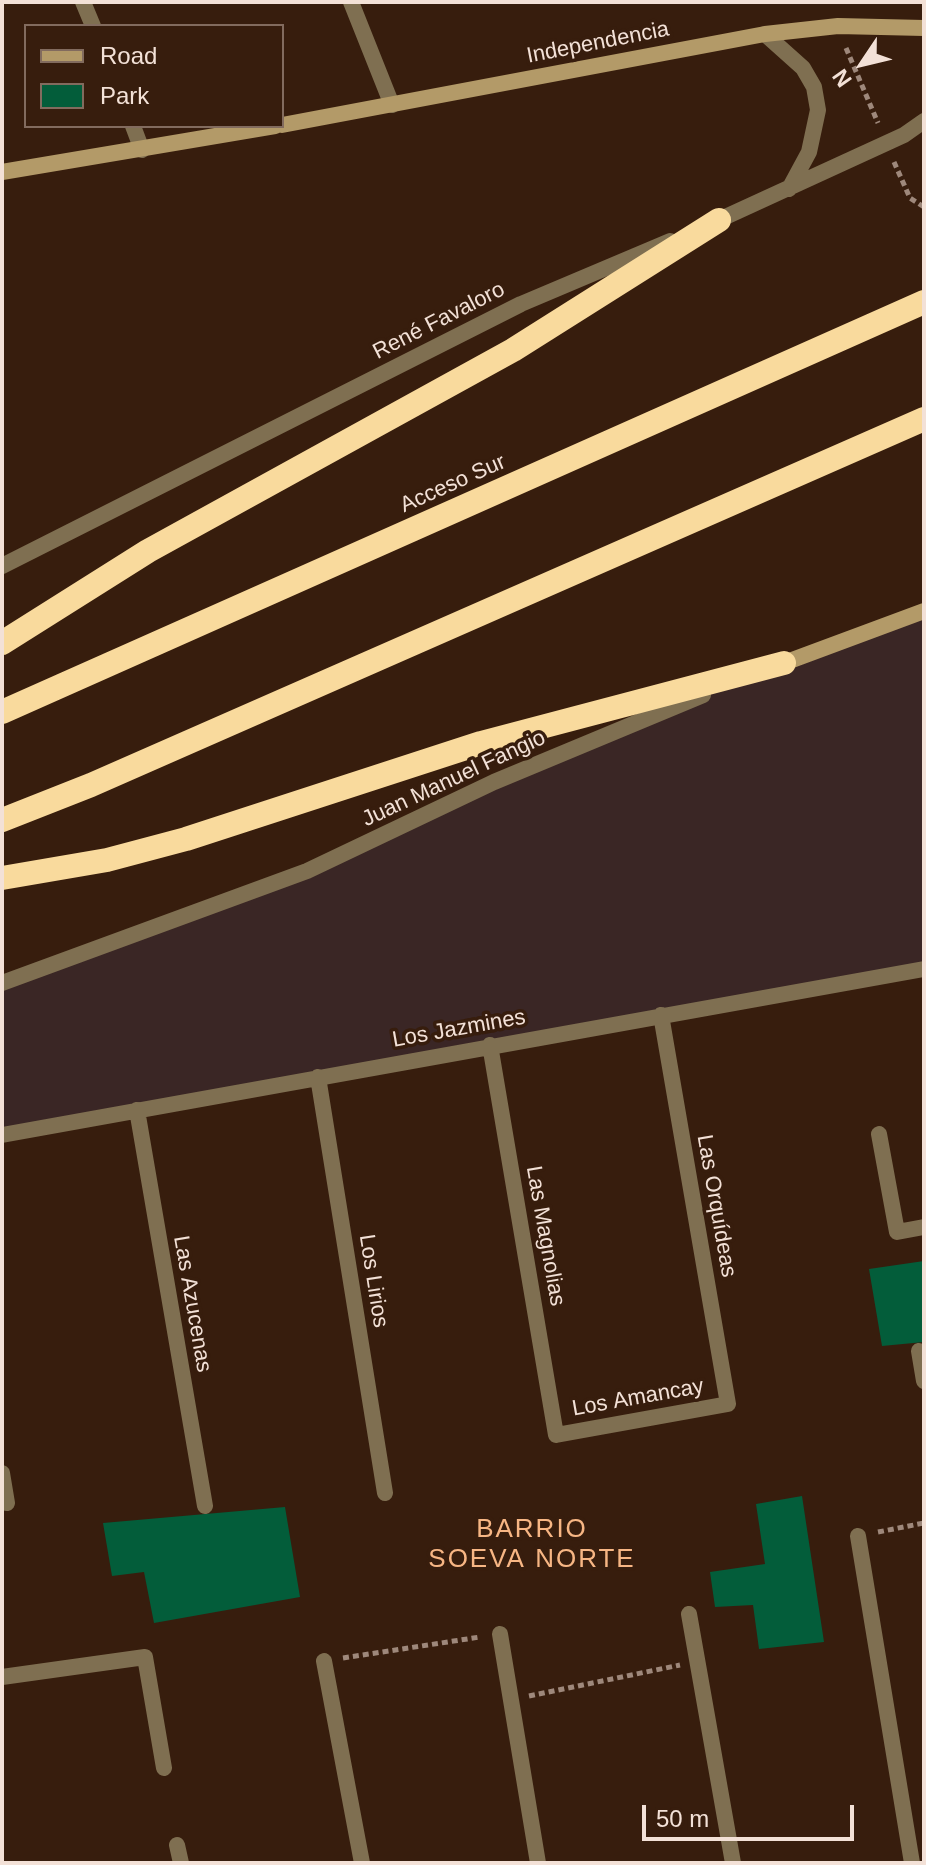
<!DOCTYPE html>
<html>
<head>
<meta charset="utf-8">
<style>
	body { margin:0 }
	#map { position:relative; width:926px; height:1865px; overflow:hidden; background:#371d0d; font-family:Arial,sans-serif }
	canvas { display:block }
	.frame { position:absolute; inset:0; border:4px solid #f3e1d7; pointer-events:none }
	.legend { position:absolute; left:24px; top:24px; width:260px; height:104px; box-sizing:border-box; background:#371d0d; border:2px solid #826b5e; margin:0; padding:10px 14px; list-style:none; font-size:24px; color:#f3e1d7 }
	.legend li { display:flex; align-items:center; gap:16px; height:40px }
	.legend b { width:40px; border:2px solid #826b5e }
	.north { position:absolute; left:822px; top:24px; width:80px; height:80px; -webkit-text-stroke:6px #371d0d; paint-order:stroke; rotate:235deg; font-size:22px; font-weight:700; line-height:32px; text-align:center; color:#f3e1d7 }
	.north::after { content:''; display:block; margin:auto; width:28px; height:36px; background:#f3e1d7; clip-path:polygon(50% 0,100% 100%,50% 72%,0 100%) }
	.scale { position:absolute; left:642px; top:1805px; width:212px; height:36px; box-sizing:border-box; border:4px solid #f3e1d7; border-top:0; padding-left:10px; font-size:24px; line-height:28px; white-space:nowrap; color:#f3e1d7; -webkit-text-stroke:6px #371d0d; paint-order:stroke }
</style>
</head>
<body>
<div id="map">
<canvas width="926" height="1865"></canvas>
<div class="frame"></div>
<ul class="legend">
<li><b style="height:10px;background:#b39a68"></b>Road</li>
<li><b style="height:22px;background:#035d3a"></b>Park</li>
</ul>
<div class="north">N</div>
<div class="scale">50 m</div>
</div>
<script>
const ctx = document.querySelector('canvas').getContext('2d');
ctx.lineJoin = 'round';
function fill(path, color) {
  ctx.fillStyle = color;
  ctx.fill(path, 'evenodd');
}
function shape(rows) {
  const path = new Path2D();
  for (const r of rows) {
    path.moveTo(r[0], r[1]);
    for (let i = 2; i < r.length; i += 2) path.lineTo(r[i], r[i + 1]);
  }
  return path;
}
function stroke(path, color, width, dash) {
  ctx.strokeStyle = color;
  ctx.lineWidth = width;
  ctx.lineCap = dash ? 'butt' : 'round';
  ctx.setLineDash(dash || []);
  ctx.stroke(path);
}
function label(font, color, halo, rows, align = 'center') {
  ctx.font = font + ' Arial,sans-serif';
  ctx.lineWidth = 7;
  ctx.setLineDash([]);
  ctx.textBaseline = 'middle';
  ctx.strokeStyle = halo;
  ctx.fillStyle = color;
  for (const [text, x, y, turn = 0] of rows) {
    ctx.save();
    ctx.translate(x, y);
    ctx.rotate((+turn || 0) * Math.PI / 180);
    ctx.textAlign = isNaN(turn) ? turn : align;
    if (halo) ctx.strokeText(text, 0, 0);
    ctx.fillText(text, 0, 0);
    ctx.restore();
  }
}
fill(shape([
	[924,611,924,969,2,1134,2,983,196,911,636,720]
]), '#3a2625');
fill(shape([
	[924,1261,924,1342,882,1346,869,1269],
	[802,1496,824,1642,759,1649,753,1605,715,1607,710,1572,765,1564,756,1504],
	[285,1507,300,1597,154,1623,144,1572,112,1576,103,1523]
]), '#035d3a');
stroke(shape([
	[846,48,878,123],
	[894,162,910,198,924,207],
	[878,1532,924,1523],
	[343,1658,480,1637],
	[529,1696,680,1665]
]), '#9e887b', 5, [6, 4]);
stroke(shape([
	[83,2,93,26],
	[351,2,392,105],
	[765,34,803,68,814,87,818,110,809,152,789,189],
	[133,126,142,150],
	[710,224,904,135,924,121],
	[2,566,521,304,670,241],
	[2,983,307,871,494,782,703,695],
	[490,1045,556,1435,728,1404,661,1015],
	[318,1077,385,1493],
	[137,1110,205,1506],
	[879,1134,897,1232,924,1227],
	[2,1135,924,969],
	[919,1351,924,1381],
	[2,1473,7,1503],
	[858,1536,912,1863],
	[689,1614,733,1863],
	[500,1634,538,1863],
	[324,1661,362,1863],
	[2,1677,145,1657,164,1768],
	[177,1845,181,1863]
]), '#7f6f51', 16);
stroke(shape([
	[282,125,765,34,838,26,924,28],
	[2,172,275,126],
	[784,663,924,611]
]), '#b39a68', 16);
stroke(shape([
	[2,643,148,551,513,350,719,220],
	[2,712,924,302],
	[2,820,91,785,924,419],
	[2,878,107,860,186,839,481,743,784,663]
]), '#f9da9d', 24);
label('22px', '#f3e1d7', '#371d0d', [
	["Independencia",598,43,-11],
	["René Favaloro",439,321,-27],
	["Acceso Sur",453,484,-24],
	["Juan Manuel Fangio",454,779,-25],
	["Los Jazmines",459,1029,-10],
	["Las Orquídeas",716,1206,80],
	["Las Magnolias",545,1236,80],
	["Los Lirios",373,1281,81],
	["Las Azucenas",192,1304,80],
	["Los Amancay",638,1398,-10]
]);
ctx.letterSpacing = '2px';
label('26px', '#f7b684', '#371d0d', [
	["BARRIO",532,1530],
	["SOEVA NORTE",532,1560]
]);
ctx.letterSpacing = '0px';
</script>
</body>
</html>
